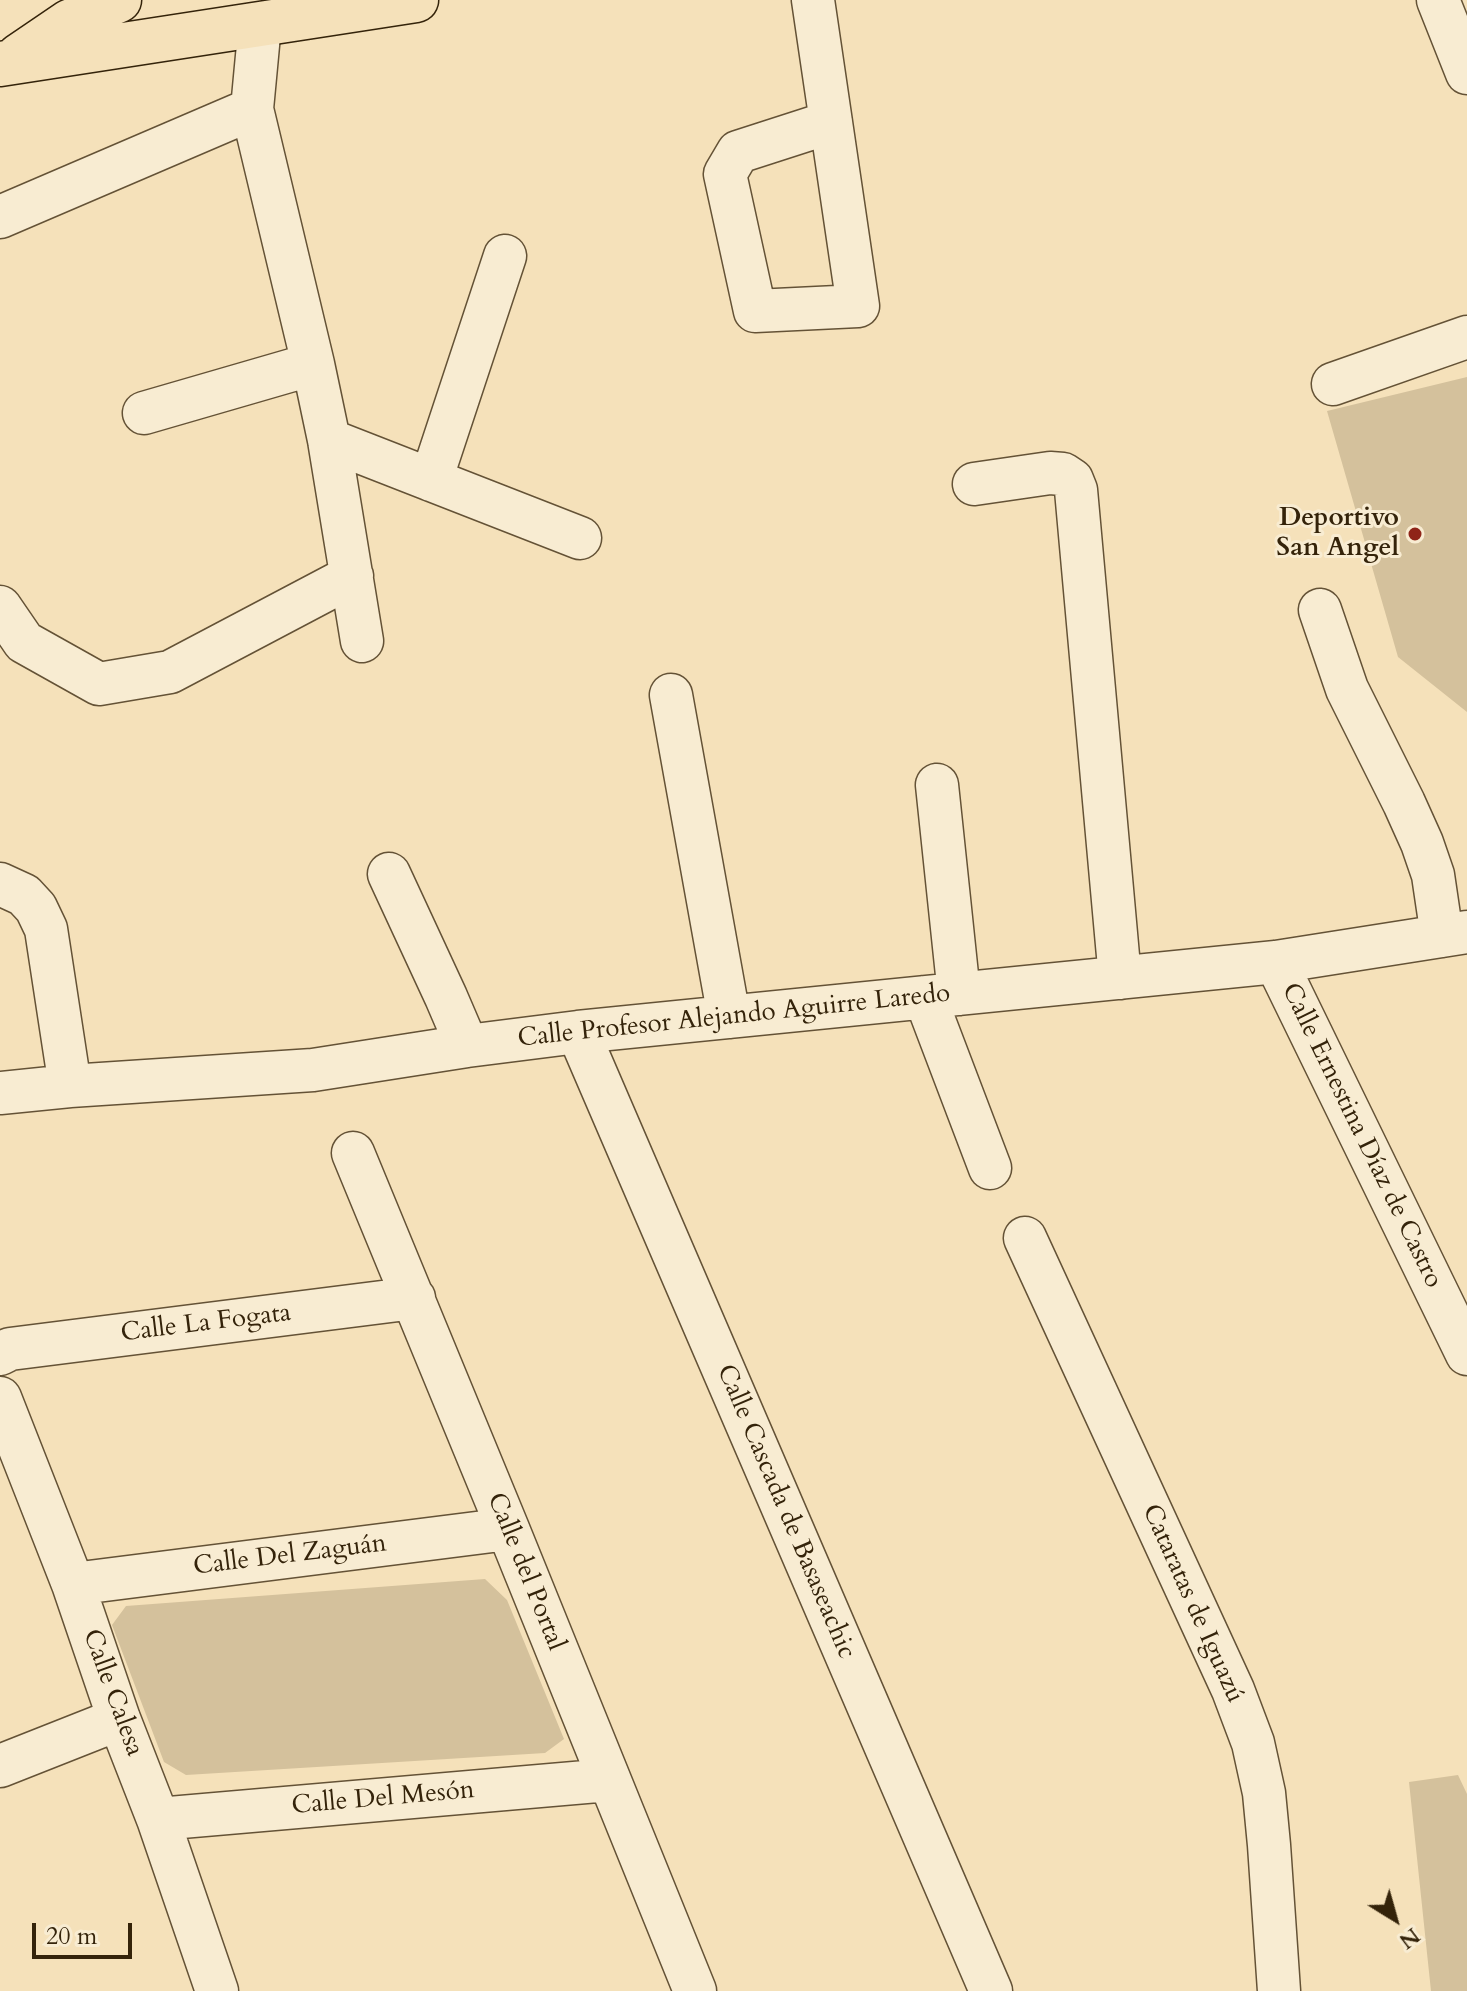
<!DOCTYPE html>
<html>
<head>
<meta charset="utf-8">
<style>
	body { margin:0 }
	#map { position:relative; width:1467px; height:1991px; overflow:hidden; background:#f5e1ba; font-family:Cardo,serif }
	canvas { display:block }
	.north { position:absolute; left:1355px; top:1879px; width:80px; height:80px; -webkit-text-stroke:6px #f8ecd2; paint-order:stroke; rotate:143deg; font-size:22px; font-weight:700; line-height:32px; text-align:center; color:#34230a }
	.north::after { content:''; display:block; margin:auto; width:28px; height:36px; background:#34230a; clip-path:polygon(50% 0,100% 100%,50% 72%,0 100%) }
	.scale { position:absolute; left:32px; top:1923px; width:100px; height:36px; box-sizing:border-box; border:4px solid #34230a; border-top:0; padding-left:10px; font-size:24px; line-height:28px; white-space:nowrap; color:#34230a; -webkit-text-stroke:6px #f8ecd2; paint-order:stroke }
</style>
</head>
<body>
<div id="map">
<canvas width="1467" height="1991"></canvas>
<div class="north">N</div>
<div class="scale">20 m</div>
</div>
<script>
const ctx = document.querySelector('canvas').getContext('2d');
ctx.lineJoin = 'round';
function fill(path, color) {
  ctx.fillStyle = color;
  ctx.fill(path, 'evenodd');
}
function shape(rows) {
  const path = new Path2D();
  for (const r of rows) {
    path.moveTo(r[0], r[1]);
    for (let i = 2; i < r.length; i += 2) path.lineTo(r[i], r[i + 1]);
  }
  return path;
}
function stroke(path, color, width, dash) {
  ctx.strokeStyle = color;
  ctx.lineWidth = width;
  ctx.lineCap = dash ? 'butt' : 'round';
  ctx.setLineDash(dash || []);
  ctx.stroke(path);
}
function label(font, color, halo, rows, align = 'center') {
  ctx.font = font + ' Cardo,serif';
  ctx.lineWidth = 6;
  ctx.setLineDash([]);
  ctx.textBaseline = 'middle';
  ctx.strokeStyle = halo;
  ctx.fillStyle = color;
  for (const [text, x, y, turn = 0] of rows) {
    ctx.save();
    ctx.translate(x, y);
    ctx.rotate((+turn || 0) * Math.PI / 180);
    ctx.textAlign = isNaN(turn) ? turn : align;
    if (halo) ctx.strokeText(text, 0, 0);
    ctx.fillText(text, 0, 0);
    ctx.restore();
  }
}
fill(shape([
	[1467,377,1467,712,1398,657,1327,411],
	[485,1579,507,1600,564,1739,545,1753,186,1775,164,1762,112,1625,126,1606],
	[1458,1775,1467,1794,1467,1991,1431,1991,1409,1782]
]), '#d4c19c');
const minor = shape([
	[813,0,858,306,755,311,725,174,738,152,831,122],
	[1438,0,1467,73],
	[252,109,313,364,329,440,362,641],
	[0,217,252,109,260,24],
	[1333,384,1467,337],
	[144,413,313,364],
	[329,440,580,538],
	[431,480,505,256],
	[974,484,1050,473,1063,474,1072,480,1076,490,1120,978],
	[0,607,24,642,99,684,170,672,352,576],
	[1320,610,1347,689,1404,803,1422,843,1433,875,1442,936],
	[671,695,729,1017],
	[937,785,959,994],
	[389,874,446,997,467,1046],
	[0,884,24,895,36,908,46,929,70,1086],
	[1276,962,1467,1354],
	[925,997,990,1168],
	[578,1032,991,1991],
	[0,1093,70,1086,313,1070,467,1046,578,1032,1276,962,1467,932],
	[353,1153,508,1529,695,1991],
	[1025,1238,1233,1690,1253,1743,1264,1793,1269,1845,1279,1991],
	[0,1354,10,1349,414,1298],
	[0,1398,73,1584,119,1719,158,1819,217,1991],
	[73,1584,508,1529],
	[0,1766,119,1719],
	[158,1819,609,1780]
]);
const major = shape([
	[19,56,69,22,119,0],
	[0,64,416,0]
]);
stroke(minor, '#645236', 45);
stroke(major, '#34230a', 47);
stroke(minor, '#f8ecd2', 42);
stroke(major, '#f5e1ba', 44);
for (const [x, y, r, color] of [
	[1415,534,8,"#8f2418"]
]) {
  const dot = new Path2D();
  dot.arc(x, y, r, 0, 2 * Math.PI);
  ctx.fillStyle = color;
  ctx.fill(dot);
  stroke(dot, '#f8ecd2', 3);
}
label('bold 26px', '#34230a', '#f8ecd2', [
	["Deportivo",1399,519],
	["San Angel",1399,549]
], 'right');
label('26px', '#34230a', '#f8ecd2', [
	["Calle Profesor Alejando Aguirre Laredo",734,1017,-6],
	["Calle Ernestina Díaz de Castro",1361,1136,64],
	["Calle La Fogata",206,1324,-7],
	["Calle Cascada de Basaseachic",785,1512,67],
	["Calle Del Zaguán",290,1556,-7],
	["Calle del Portal",525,1572,68],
	["Cataratas de Iguazú",1192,1604,66],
	["Calle Calesa",112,1693,70],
	["Calle Del Mesón",383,1799,-5]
]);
</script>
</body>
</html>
